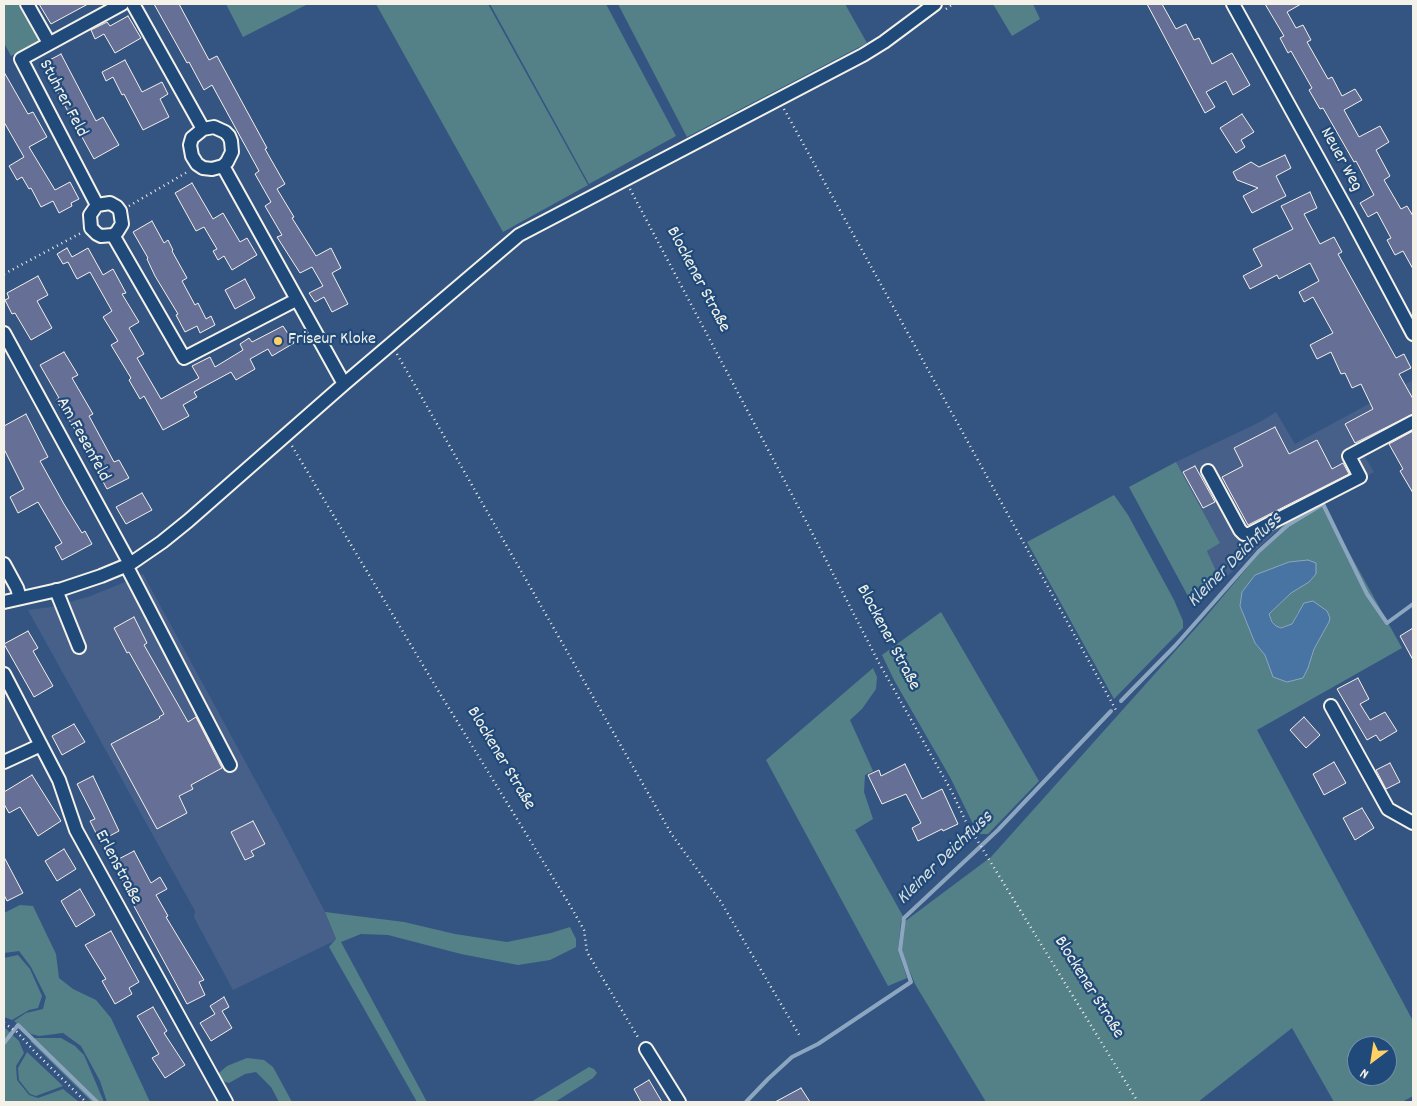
<!DOCTYPE html>
<html>
<head>
<meta charset="utf-8">
<style>
	body { margin:0 }
	#map { position:relative; width:1417px; height:1106px; overflow:hidden; background:#345582; font-family:Dekko,sans-serif }
	canvas { display:block }
	.frame { position:absolute; inset:0; border:5px solid #f4f1e8; pointer-events:none }
	.north { position:absolute; left:1347px; top:1036px; width:50px; height:50px; box-sizing:border-box; background:#1f4a7a; border:1px solid #748da6; border-radius:50%; rotate:211deg; font-size:14px; font-weight:700; line-height:20px; text-align:center; color:#f4f1e8 }
	.north::after { content:''; display:block; margin:auto; width:18px; height:22px; background:#ffd166; clip-path:polygon(50% 0,100% 100%,50% 72%,0 100%) }
</style>
</head>
<body>
<div id="map">
<canvas width="1417" height="1106"></canvas>
<div class="frame"></div>
<div class="north">N</div>
</div>
<script>
const ctx = document.querySelector('canvas').getContext('2d');
ctx.lineJoin = 'round';
function fill(path, color) {
  ctx.fillStyle = color;
  ctx.fill(path, 'evenodd');
}
function shape(rows) {
  const path = new Path2D();
  for (const r of rows) {
    path.moveTo(r[0], r[1]);
    for (let i = 2; i < r.length; i += 2) path.lineTo(r[i], r[i + 1]);
  }
  return path;
}
function stroke(path, color, width, dash) {
  ctx.strokeStyle = color;
  ctx.lineWidth = width;
  ctx.lineCap = dash ? 'butt' : 'round';
  ctx.setLineDash(dash || []);
  ctx.stroke(path);
}
function label(font, color, halo, rows, align = 'center') {
  ctx.font = font + ' Dekko,sans-serif';
  ctx.lineWidth = 4.5;
  ctx.setLineDash([]);
  ctx.textBaseline = 'middle';
  ctx.strokeStyle = halo;
  ctx.fillStyle = color;
  for (const [text, x, y, turn = 0] of rows) {
    ctx.save();
    ctx.translate(x, y);
    ctx.rotate((+turn || 0) * Math.PI / 180);
    ctx.textAlign = isNaN(turn) ? turn : align;
    if (halo) ctx.strokeText(text, 0, 0);
    ctx.fillText(text, 0, 0);
    ctx.restore();
  }
}
fill(shape([
	[1413,380,1413,424,1362,452,1374,472,1320,500,1284,524,1221,582,1207,551,1220,543,1176,462,1260,422,1276,412,1295,444],
	[143,574,277,820,325,912,336,940,233,990,194,917,195,911,28,610,51,607,88,597,118,585]
]), '#47608a');
fill(shape([
	[4,4,18,4,39,42,11,56,4,43],
	[226,4,308,4,243,37],
	[376,4,488,4,588,185,503,232],
	[490,4,606,4,676,136,589,184],
	[618,4,845,4,867,43,687,137],
	[993,4,1033,4,1040,19,1012,36],
	[1176,462,1220,543,1207,551,1221,582,1189,598,1129,487],
	[1114,495,1128,515,1174,600,1183,621,1183,628,1114,699,1027,542],
	[1320,500,1402,648,1257,730,1413,1021,1413,1096,1402,1102,1334,1102,1292,1028,1198,1102,986,1102,915,984,901,950,904,922,991,857,1203,620,1284,524],
	[1316,563,1316,574,1309,582,1291,593,1269,614,1272,621,1276,626,1281,628,1292,624,1298,612,1329,622,1314,649,1308,668,1274,677,1265,655,1255,643,1240,606,1242,592,1255,575,1272,570],
	[1357,1046,1387,1046,1387,1076,1357,1076],
	[941,612,1039,781,988,834,978,834,950,777,894,680,882,655],
	[873,668,877,677,876,689,862,709,850,720,873,771,865,775,864,792,873,819,855,830,904,918,901,921,898,951,907,978,888,986,766,760],
	[20,905,33,906,56,954,59,978,73,989,96,1000,111,1018,150,1102,107,1102,100,1081,81,1046,63,1033,39,1036,31,1034,14,1021,26,1013,43,1009,46,997,31,967,19,951,4,953,4,913],
	[325,912,404,922,455,934,507,942,551,933,570,927,576,939,576,947,550,960,518,965,461,954,388,935,361,934,341,942,427,1102,417,1102,329,947,336,939],
	[18,955,30,969,42,996,38,1008,29,1010,12,1020,4,1017,4,958],
	[4,1027,19,1041,24,1053,16,1066,17,1080,29,1095,38,1098,63,1089,79,1102,4,1102],
	[35,1038,61,1038,75,1046,84,1055,104,1102,92,1102,30,1041],
	[27,1052,63,1086,36,1096,30,1094,19,1080,18,1068],
	[247,1058,264,1060,273,1067,292,1102,279,1102,271,1087,256,1072,245,1074,229,1083,219,1080,219,1073,227,1066],
	[589,1067,594,1069,597,1073,593,1078,555,1102,531,1102]
]), '#548088');
const water = shape([
	[1308,560,1316,563,1316,574,1309,582,1291,593,1269,614,1272,622,1276,626,1281,628,1292,624,1304,603,1313,601,1327,611,1330,618,1329,622,1314,649,1308,668,1303,678,1287,682,1273,677,1265,655,1255,643,1240,606,1242,592,1255,575,1289,562,1308,560]
]);
fill(water, '#4874a3');
stroke(water, '#8da6bf', 1);
stroke(shape([
	[1121,701,1175,646,1259,551,1288,525,1323,504,1367,594,1387,623,1413,604],
	[4,1043,18,1025,97,1102],
	[746,1102,768,1079,792,1057,818,1044,911,982,900,950,904,918,998,830,1111,711]
]), '#8da6bf', 4);
const building = shape([
	[39,4,88,4,51,24,39,4],
	[154,4,179,4,209,60,217,56,267,148,265,149,285,184,277,189,294,217,292,218,316,256,331,248,341,268,332,273,348,304,332,312,324,297,315,302,309,293,323,286,312,267,300,273,277,237,282,235,265,206,271,202,255,174,259,171,212,85,204,90,189,62,187,63,154,4],
	[1147,4,1162,4,1176,29,1186,24,1194,40,1199,38,1212,64,1232,53,1250,85,1233,95,1226,81,1206,92,1215,107,1205,113,1147,4],
	[1265,4,1301,4,1287,12,1296,28,1303,25,1311,40,1307,42,1328,79,1332,77,1342,96,1355,89,1362,100,1344,110,1359,137,1380,126,1389,142,1376,150,1390,176,1384,180,1401,209,1407,206,1413,216,1413,269,1403,251,1395,255,1387,240,1391,238,1377,212,1368,217,1360,203,1374,195,1356,161,1354,162,1323,108,1320,109,1309,90,1312,88,1291,51,1288,53,1280,38,1284,36,1265,4],
	[128,16,141,38,115,53,104,34,95,39,91,30,107,22,110,26,128,16],
	[61,54,96,121,103,117,119,145,94,159,42,64,61,54],
	[125,60,142,92,162,82,168,94,160,99,169,117,143,130,124,94,122,95,113,77,106,81,102,72,125,60],
	[4,72,28,114,33,112,47,137,29,147,55,190,70,182,79,199,71,203,72,206,59,213,53,201,41,207,31,188,29,189,22,177,17,180,9,166,24,157,4,122,4,72],
	[1242,114,1254,132,1241,140,1245,147,1236,153,1220,128,1242,114],
	[1285,155,1291,168,1276,176,1286,196,1252,213,1243,196,1258,188,1237,180,1233,172,1251,162,1259,167,1285,155],
	[192,183,213,219,223,213,240,242,247,238,257,255,232,270,224,256,218,260,213,251,217,249,204,227,196,231,175,193,192,183],
	[1310,192,1317,208,1304,214,1320,244,1334,237,1342,252,1338,254,1396,358,1404,354,1411,368,1399,374,1413,399,1413,414,1355,443,1345,424,1373,409,1361,384,1352,388,1345,373,1341,374,1331,352,1317,359,1310,345,1333,333,1313,297,1304,302,1299,292,1319,281,1310,263,1279,279,1277,275,1250,289,1243,276,1262,266,1253,249,1293,229,1281,206,1310,192],
	[152,221,164,243,168,240,173,250,172,251,187,278,182,281,195,305,198,303,206,319,211,316,215,325,200,333,197,326,185,332,176,315,178,314,155,276,147,259,148,258,133,232,152,221],
	[67,248,72,257,88,248,103,275,113,269,126,293,122,294,139,322,129,328,144,354,137,358,161,399,199,378,192,366,210,357,215,367,243,350,240,344,249,338,252,342,283,326,294,343,272,356,268,349,250,359,255,369,236,380,231,372,194,392,197,397,183,405,189,416,163,430,144,396,140,399,129,380,131,378,111,345,118,341,103,317,112,311,90,272,77,279,68,262,63,264,57,254,67,248],
	[38,276,48,295,37,301,52,328,31,340,15,313,12,314,5,300,9,298,7,293,38,276],
	[245,279,255,298,235,309,225,290,245,279],
	[64,352,78,375,72,378,93,414,89,416,114,462,119,460,129,478,107,489,73,426,56,400,59,398,40,365,64,352],
	[26,414,48,457,40,461,64,504,82,533,85,531,92,544,62,560,55,547,62,543,38,502,18,513,10,497,24,489,4,449,4,426,26,414],
	[1275,427,1289,454,1317,440,1332,469,1343,463,1349,474,1248,525,1222,477,1243,466,1234,448,1275,427],
	[1413,431,1413,493,1400,471,1403,469,1389,444,1413,431],
	[1195,466,1215,502,1203,508,1183,472,1195,466],
	[142,493,152,510,126,524,116,507,142,493],
	[134,617,147,643,144,645,188,722,196,717,222,768,191,785,193,789,179,796,187,813,157,829,111,744,160,718,159,717,164,714,129,652,127,653,114,628,134,617],
	[1413,628,1413,660,1400,636,1413,628],
	[28,631,38,648,33,651,53,686,34,697,4,644,28,631],
	[1358,678,1369,699,1360,704,1370,720,1385,712,1397,731,1380,741,1376,735,1367,740,1337,689,1358,678],
	[1304,717,1320,735,1306,748,1290,730,1304,717],
	[74,724,85,742,62,755,52,736,74,724],
	[1334,762,1346,783,1324,795,1313,774,1334,762],
	[1390,763,1400,782,1386,789,1376,770,1390,763],
	[905,764,922,799,942,789,958,824,943,831,942,829,918,841,912,828,921,823,906,794,882,804,868,775,879,770,881,776,905,764],
	[32,775,61,821,38,836,20,807,9,813,4,804,4,792,32,775],
	[93,776,119,831,100,841,90,821,95,819,77,784,93,776],
	[1362,808,1374,828,1355,840,1343,818,1362,808],
	[253,821,265,844,251,851,254,856,245,860,231,832,253,821],
	[64,849,76,869,57,881,45,861,64,849],
	[134,851,151,883,160,877,167,889,156,895,168,916,166,917,204,980,199,982,205,995,187,1004,128,895,130,894,113,862,134,851],
	[4,857,23,893,7,901,4,895,4,857],
	[80,889,95,915,76,927,61,901,80,889],
	[111,931,139,982,129,988,132,994,115,1004,102,981,106,979,85,945,111,931],
	[224,997,229,1007,222,1011,232,1028,211,1041,200,1023,215,1014,210,1006,224,997],
	[153,1007,167,1031,164,1033,185,1065,165,1078,152,1058,159,1054,137,1016,153,1007],
	[649,1080,662,1102,641,1102,634,1089,649,1080],
	[801,1088,810,1102,775,1102,801,1088]
]);
fill(building, '#666f95');
stroke(building, '#f4f1e8', 1);
const minor = shape([
	[27,4,49,43],
	[122,4,21,59,97,205,90,215,91,228,97,234,101,236,113,235,184,358,296,300],
	[133,4,203,129,214,127,225,132,229,136,231,141,232,152,227,162,223,166,344,384],
	[1233,4,1349,214,1413,334],
	[203,129,192,138,190,145,192,156,197,164,203,168,212,169,223,166],
	[97,205,110,203,117,207,120,211,122,224,117,232,113,235],
	[4,333,130,564],
	[1208,471,1240,530,1244,534,1249,534,1360,477,1349,456,1413,422],
	[4,564,17,588,20,598],
	[126,565,230,765],
	[56,590,79,647],
	[4,602,62,589,101,576,130,564,162,542,188,521,344,384,519,235,863,55,884,42,935,4],
	[4,674,59,780,76,830,226,1102],
	[1331,706,1388,809,1413,823],
	[4,762,41,745],
	[646,1049,679,1102]
]);
stroke(minor, '#f4f1e8', 16);
stroke(shape([
	[946,9,953,4],
	[784,109,1117,712],
	[630,189,809,527,879,663,952,792,966,822,1138,1102],
	[129,206,189,171],
	[4,274,81,233],
	[397,354,672,835,721,902,801,1038],
	[292,446,436,687,571,907,584,930,587,952,639,1039],
	[4,1023,17,1032,35,1052,86,1102]
]), '#f4f1e8', 2.5, [1, 4]);
stroke(minor, '#1f4a7a', 12);
for (const [x, y, r, color] of [
	[278,341,5,"#ffd166"]
]) {
  const dot = new Path2D();
  dot.arc(x, y, r, 0, 2 * Math.PI);
  ctx.fillStyle = color;
  ctx.fill(dot);
  stroke(dot, '#1f4a7a', 2);
}
label('18px', '#f4f1e8', '#1f4a7a', [
	["Stuhrer Feld",62,99,62],
	["Neuer Weg",1340,160,61],
	["Blockener Straße",697,280,62],
	["Am Fesenfeld",82,440,61],
	["Blockener Straße",887,638,62],
	["Blockener Straße",500,759,59],
	["Erlenstraße",117,868,62],
	["Blockener Straße",1088,988,58]
]);
label('18px', '#f4f1e8', '#1f4a7a', [
	["Friseur Kloke",288,341]
], 'left');
label('italic 19px', '#dadede', '#1f4a7a', [
	["Kleiner Deichfluss",1236,561,-45],
	["Kleiner Deichfluss",946,859,-44]
]);
</script>
</body>
</html>
